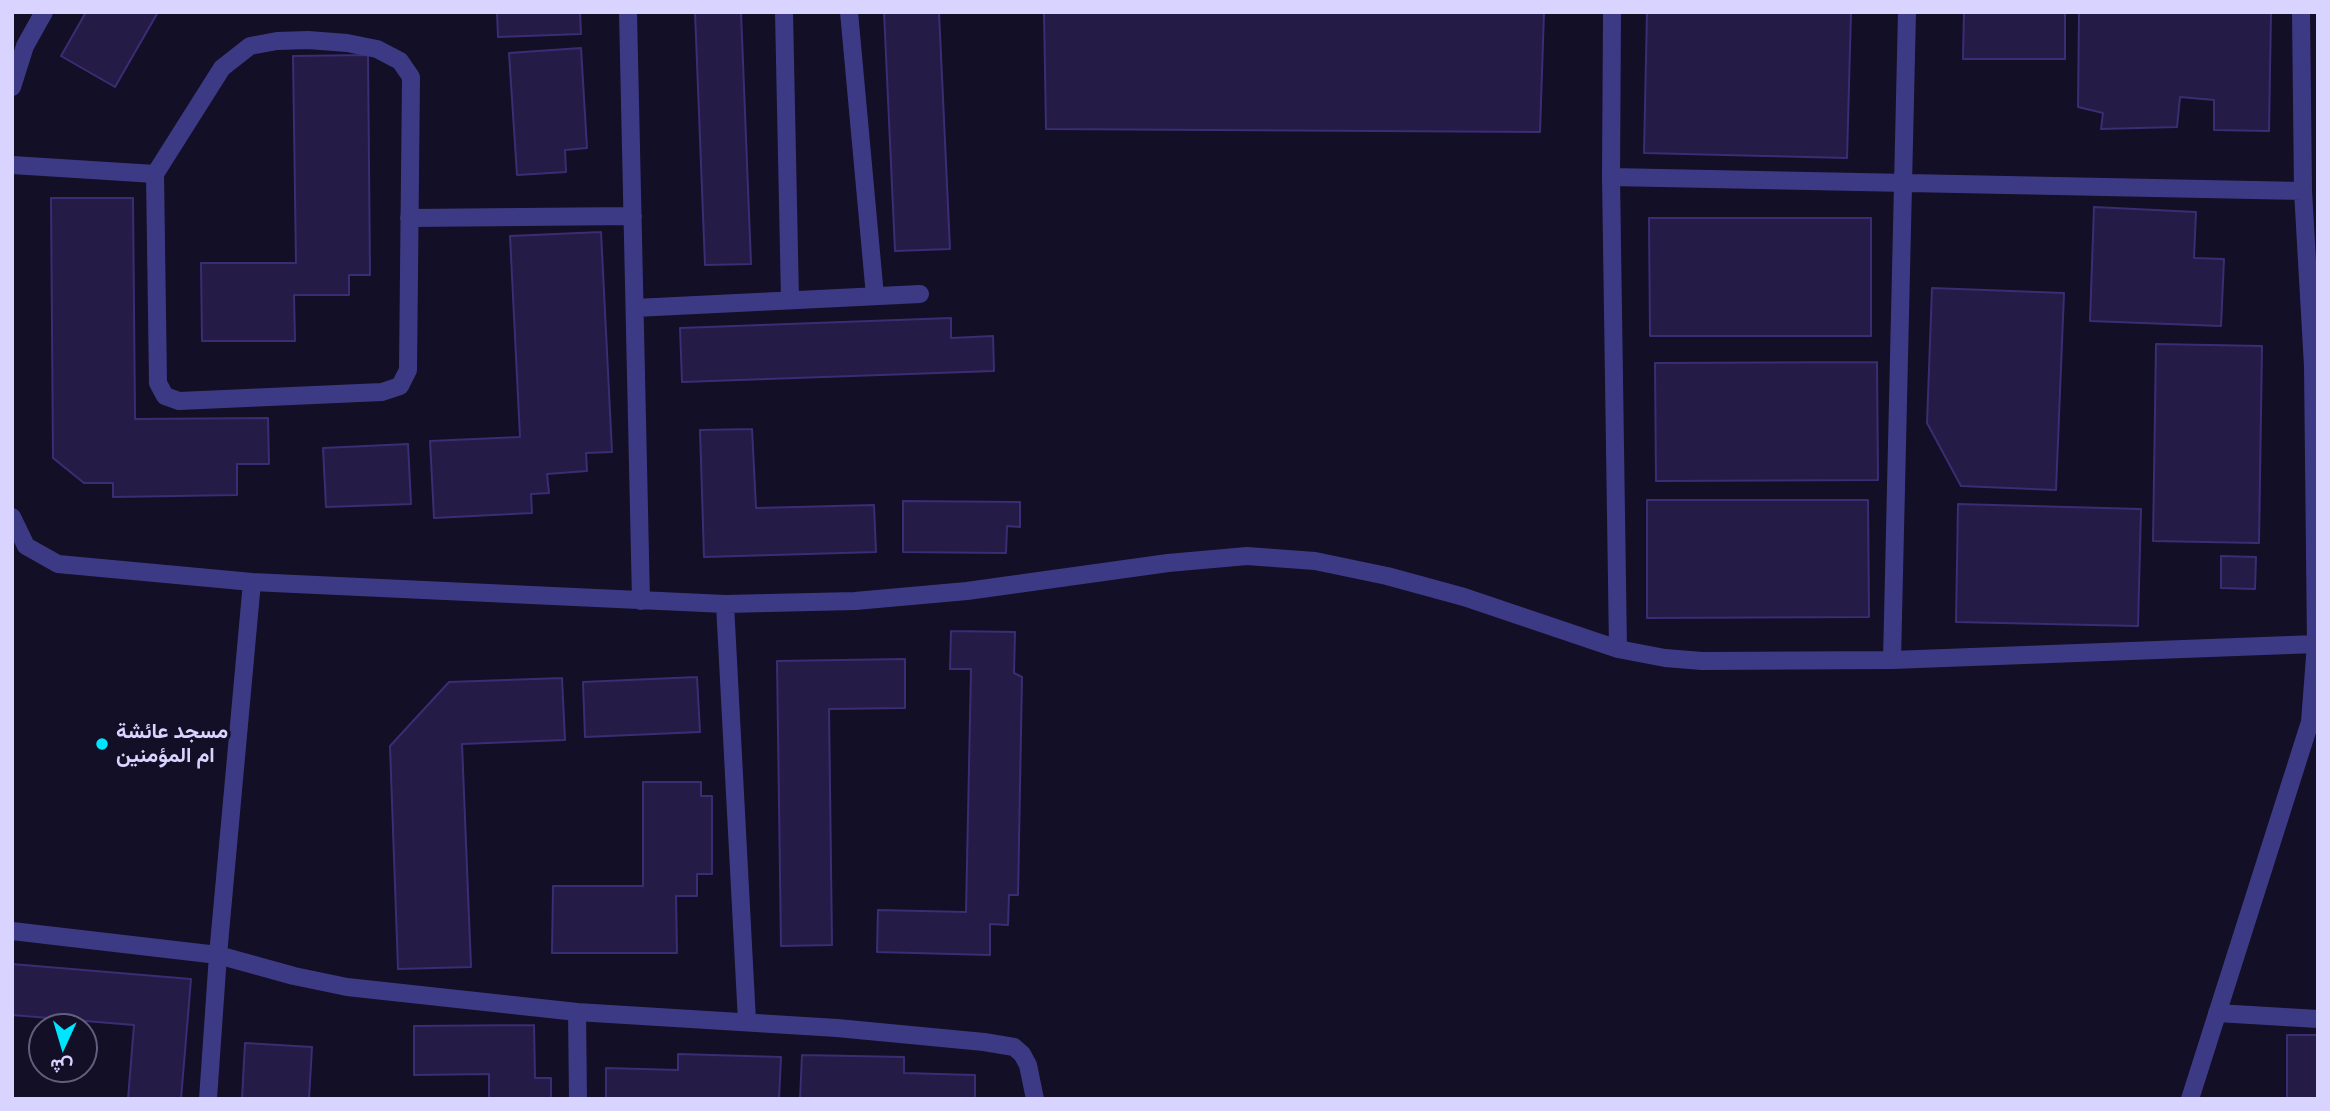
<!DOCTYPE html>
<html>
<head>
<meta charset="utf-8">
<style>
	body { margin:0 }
	#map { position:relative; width:2330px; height:1111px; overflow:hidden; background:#130f26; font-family:"IBM Plex Sans",Vazirmatn,sans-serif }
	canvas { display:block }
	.frame { position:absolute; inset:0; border:14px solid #d9d4ff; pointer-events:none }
	.north { position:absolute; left:28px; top:1013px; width:70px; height:70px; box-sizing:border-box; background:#130f26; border:2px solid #625e7d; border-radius:50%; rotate:184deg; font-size:19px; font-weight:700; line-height:28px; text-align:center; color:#d9d4ff }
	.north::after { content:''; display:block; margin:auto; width:24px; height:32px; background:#00e5ff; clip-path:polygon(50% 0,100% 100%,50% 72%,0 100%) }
</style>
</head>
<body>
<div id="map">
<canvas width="2330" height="1111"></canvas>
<div class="frame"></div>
<div class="north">ش</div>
</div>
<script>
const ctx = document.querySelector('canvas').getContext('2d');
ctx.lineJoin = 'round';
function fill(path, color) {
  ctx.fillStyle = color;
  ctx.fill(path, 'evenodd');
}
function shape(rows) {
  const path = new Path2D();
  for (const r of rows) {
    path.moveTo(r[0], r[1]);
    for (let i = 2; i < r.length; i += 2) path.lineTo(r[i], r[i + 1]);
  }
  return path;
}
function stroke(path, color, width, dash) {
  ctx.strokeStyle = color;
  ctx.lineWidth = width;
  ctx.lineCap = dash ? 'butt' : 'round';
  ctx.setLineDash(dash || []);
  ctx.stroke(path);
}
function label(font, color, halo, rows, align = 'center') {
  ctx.font = font + ' "IBM Plex Sans",Vazirmatn,sans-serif';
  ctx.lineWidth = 7;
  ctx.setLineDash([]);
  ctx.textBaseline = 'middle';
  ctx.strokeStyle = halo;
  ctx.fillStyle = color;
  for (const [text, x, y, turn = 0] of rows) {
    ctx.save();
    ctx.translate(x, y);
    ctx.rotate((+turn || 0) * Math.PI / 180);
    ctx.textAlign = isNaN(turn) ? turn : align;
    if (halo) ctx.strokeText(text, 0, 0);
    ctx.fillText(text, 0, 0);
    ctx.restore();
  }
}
const building = shape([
	[86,12,158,12,115,87,61,56,86,12],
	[497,12,580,12,581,34,498,37,497,12],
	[695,12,741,12,751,264,705,265,695,12],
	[884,12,939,12,950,249,895,251,884,12],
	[1044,12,1544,12,1540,132,1046,129,1044,12],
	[1647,12,1851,12,1847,158,1644,153,1647,12],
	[1964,12,2065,12,2065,59,1963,59,1964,12],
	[2079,12,2271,12,2269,131,2214,130,2214,100,2180,97,2177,127,2101,129,2103,113,2078,107,2079,12],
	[581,48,587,148,565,150,566,172,517,175,509,53,581,48],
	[368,55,370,275,349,275,349,295,294,295,295,341,202,341,201,263,296,263,293,56,368,55],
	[51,198,133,198,135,419,268,418,269,464,237,464,237,495,113,497,113,483,84,483,53,458,51,198],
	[2094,207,2196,212,2194,258,2224,259,2221,326,2090,321,2094,207],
	[1649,218,1871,218,1871,336,1650,336,1649,218],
	[601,232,612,452,586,453,587,471,547,474,549,493,531,494,532,513,434,518,430,441,520,437,510,236,601,232],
	[1932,288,2064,293,2056,490,1961,486,1927,423,1932,288],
	[951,318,951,338,993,336,994,371,682,382,680,328,951,318],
	[2156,344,2262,346,2259,543,2153,541,2156,344],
	[1877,362,1878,480,1656,481,1655,363,1877,362],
	[752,429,756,508,874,505,876,552,704,557,700,430,752,429],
	[408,444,411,504,326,507,323,448,408,444],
	[1647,500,1868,500,1869,617,1647,618,1647,500],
	[903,501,1020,502,1020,527,1007,526,1006,553,903,552,903,501],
	[1958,504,2141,509,2138,626,1956,622,1958,504],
	[2221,556,2256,557,2255,589,2221,588,2221,556],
	[951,631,1015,632,1014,673,1022,677,1018,895,1009,895,1008,925,990,924,990,955,877,952,878,910,966,912,971,669,950,669,951,631],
	[905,659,905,708,829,709,832,945,781,946,777,661,905,659],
	[697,677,700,732,585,737,583,682,697,677],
	[562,678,565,740,462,744,471,967,398,969,390,746,449,682,562,678],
	[643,782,701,782,701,796,712,796,712,874,697,874,697,896,676,896,677,953,552,953,553,886,643,886,643,782],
	[12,964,191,979,181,1099,128,1099,134,1025,12,1015,12,964],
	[534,1025,535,1078,551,1078,551,1099,489,1099,489,1074,414,1075,414,1026,534,1025],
	[2287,1035,2318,1035,2318,1099,2287,1099,2287,1035],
	[245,1043,312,1047,309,1099,242,1099,245,1043],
	[678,1054,781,1057,779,1099,606,1099,606,1068,678,1070,678,1054],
	[802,1055,904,1057,904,1073,975,1075,975,1099,800,1099,802,1055]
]);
fill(building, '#241b47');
stroke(building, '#3b2d73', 2);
stroke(shape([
	[628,12,641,601],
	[784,12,790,300],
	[849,12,875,296],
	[1612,12,1611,177,1618,649,1665,658,1702,661,1892,660,2316,644,2313,366,2303,191,2301,12],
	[12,87,25,46,44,12],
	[12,165,155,174,158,383,165,396,179,401,382,392,400,386,408,370,411,77,400,61,377,49,347,43,308,40,277,41,250,46,222,68,155,174],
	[1611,177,2303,191],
	[409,218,633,216],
	[635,308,920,294],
	[12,517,26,546,58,564,252,582],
	[725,604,855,601,967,591,1168,563,1247,556,1315,561,1387,576,1464,597,1618,649],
	[1892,660,1907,12],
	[12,931,218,955,294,976,347,987,577,1012,578,1099],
	[577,1012,837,1028,984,1042,1014,1047,1022,1054,1028,1065,1035,1099],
	[2217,1013,2318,1019],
	[208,1099,218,955,252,582,725,604,747,1021],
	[2190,1099,2310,722,2316,644]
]), '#3d3a85', 18);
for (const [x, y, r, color] of [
	[102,744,7,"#00e5ff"]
]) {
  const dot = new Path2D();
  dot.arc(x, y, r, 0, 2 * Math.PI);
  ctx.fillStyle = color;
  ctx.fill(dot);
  stroke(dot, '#130f26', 2.5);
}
label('bold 21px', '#d9d4ff', '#130f26', [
	["مسجد عائشة",116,732],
	["ام المؤمنين",116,756]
], 'left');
</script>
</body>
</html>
